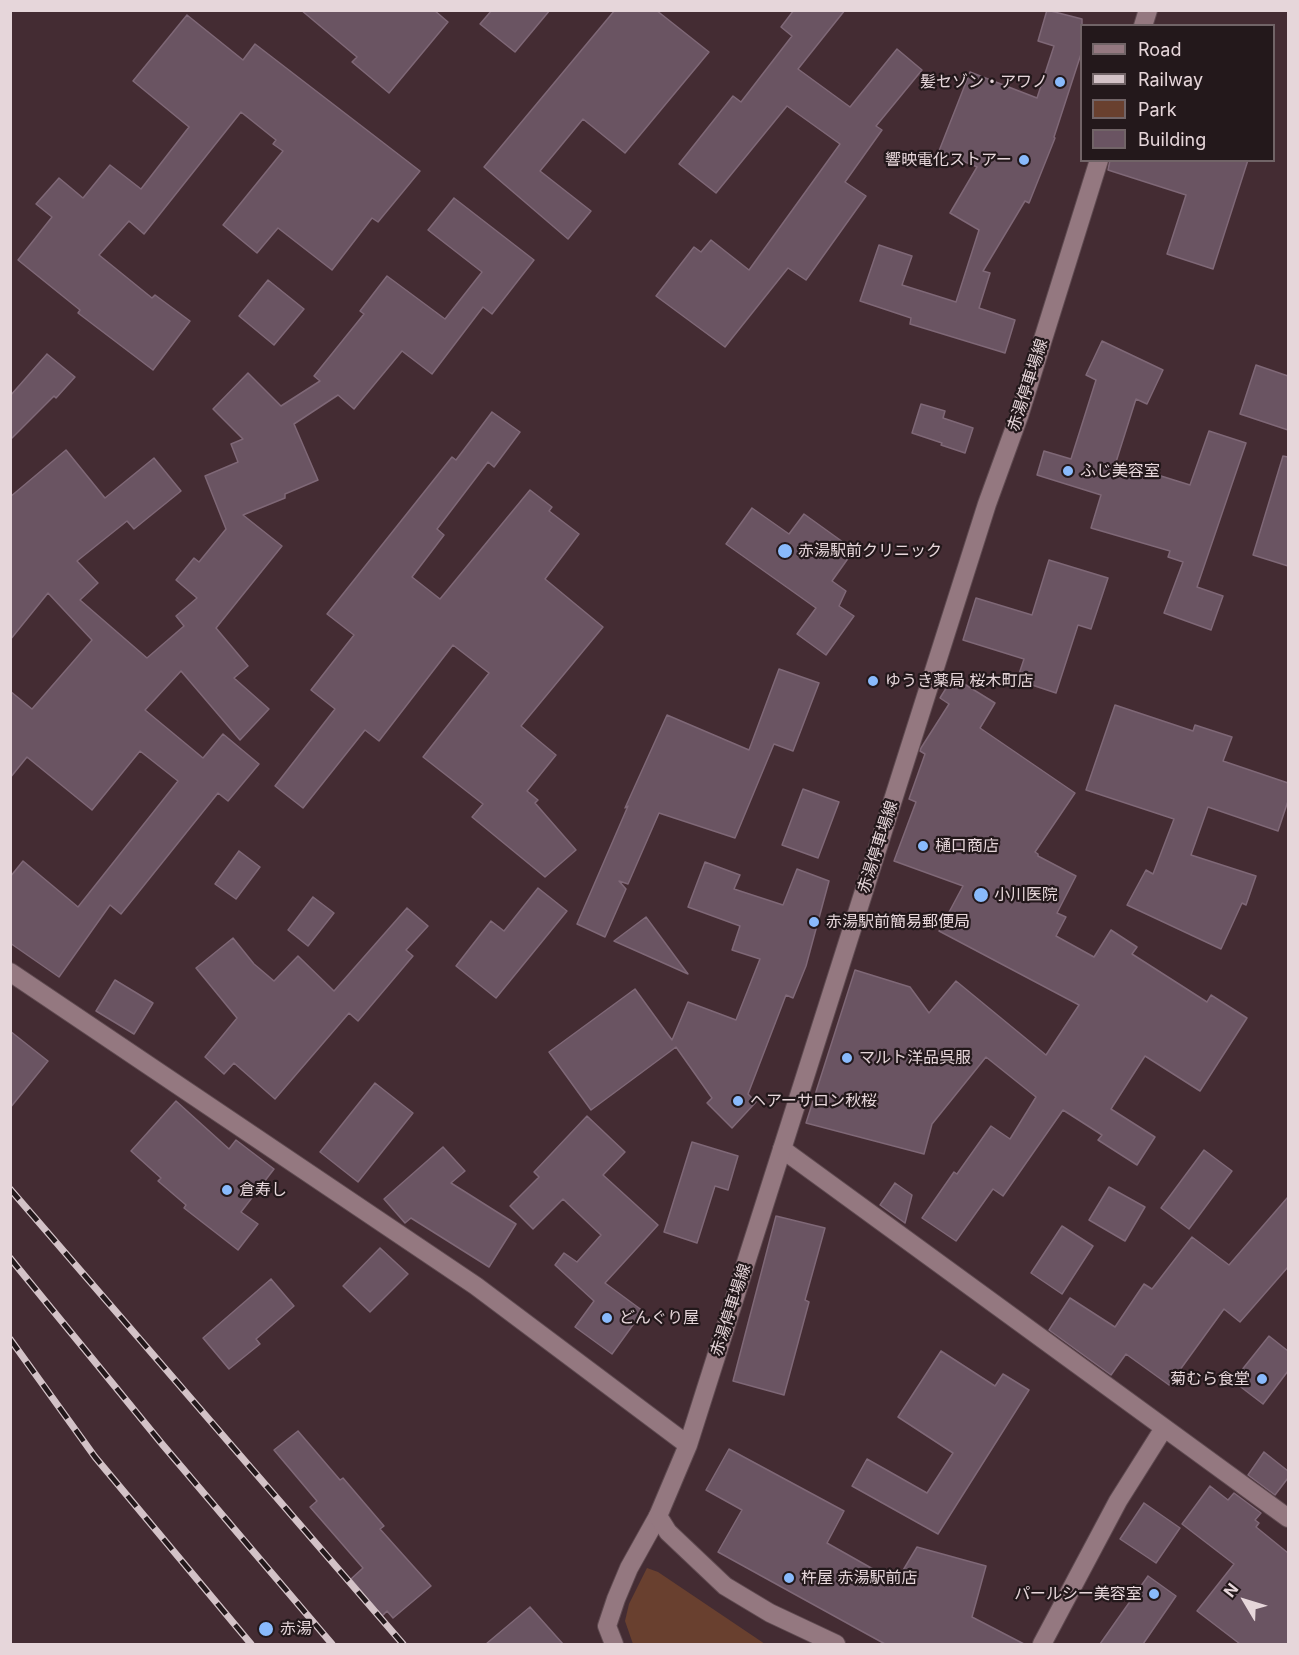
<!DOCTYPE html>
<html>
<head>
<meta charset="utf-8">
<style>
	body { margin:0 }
	#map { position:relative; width:1299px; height:1655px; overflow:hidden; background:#442c33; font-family:Inter,sans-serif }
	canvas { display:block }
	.frame { position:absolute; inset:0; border:12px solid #e6d6da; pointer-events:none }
	.legend { position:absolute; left:1080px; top:24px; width:195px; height:138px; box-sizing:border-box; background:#23181b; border:2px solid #716467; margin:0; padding:8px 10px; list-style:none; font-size:18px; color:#e6d6da }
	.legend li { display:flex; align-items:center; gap:12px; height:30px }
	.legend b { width:30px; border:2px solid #716467 }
	.north { position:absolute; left:1215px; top:1571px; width:60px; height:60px; -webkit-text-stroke:4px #23181b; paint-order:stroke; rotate:308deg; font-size:16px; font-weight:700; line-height:24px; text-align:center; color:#e6d6da }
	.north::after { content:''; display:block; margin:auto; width:21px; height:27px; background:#e6d6da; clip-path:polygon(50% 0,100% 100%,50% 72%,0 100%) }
</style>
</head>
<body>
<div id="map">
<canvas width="1299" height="1655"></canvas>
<div class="frame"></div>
<ul class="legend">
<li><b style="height:8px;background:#947880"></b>Road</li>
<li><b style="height:8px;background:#d3c2c7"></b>Railway</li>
<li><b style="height:16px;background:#69402f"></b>Park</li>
<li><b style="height:16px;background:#6a5462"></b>Building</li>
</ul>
<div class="north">N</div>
</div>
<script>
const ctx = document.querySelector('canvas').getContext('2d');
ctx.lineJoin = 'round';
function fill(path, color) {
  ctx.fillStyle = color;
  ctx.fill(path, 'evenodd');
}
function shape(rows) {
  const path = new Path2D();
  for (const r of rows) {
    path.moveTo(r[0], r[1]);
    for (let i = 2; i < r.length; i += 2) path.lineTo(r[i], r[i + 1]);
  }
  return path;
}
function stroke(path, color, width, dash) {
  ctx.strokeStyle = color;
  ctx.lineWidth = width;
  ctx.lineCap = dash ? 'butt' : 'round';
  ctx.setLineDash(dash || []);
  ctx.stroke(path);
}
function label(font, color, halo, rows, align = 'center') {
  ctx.font = font + ' Inter,"Noto Sans JP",sans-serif';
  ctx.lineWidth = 4.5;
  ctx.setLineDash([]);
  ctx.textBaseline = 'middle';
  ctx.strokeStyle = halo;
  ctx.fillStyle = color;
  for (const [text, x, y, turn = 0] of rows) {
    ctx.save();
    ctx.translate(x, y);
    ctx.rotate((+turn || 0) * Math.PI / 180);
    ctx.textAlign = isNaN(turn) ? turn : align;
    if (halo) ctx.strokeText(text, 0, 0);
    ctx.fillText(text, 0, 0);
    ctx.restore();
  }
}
fill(shape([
	[647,1568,658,1572,765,1644,633,1644,625,1621,629,1604]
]), '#69402f');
const building = shape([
	[301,10,434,10,448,22,389,93,352,62,357,57,301,10],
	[492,10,550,10,515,52,480,24,492,10],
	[615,10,656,10,709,52,625,153,583,119,540,171,591,211,568,239,484,167,615,10],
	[794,10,845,10,798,69,850,107,897,49,922,70,876,126,882,130,845,182,866,196,806,280,788,268,725,347,656,296,694,247,701,252,711,240,749,270,840,144,787,106,716,193,679,164,733,96,741,102,792,36,781,27,794,10],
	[1047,10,1082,19,1082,51,1054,137,1055,138,1029,203,1025,201,983,271,990,273,979,308,1015,320,1005,353,910,324,911,318,860,301,879,245,912,256,902,285,956,302,979,230,950,213,977,167,939,151,970,72,1037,98,1054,46,1038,41,1047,10],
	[187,15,243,60,255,44,420,171,378,222,372,218,332,270,278,228,257,253,223,225,283,151,273,144,276,140,241,112,144,234,129,221,99,255,152,298,155,295,190,321,153,370,78,313,80,310,18,260,52,217,36,204,59,178,83,198,110,165,141,189,189,127,133,81,187,15],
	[1110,160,1248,160,1213,269,1167,254,1186,195,1108,170,1110,160],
	[454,198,534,260,492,314,483,307,432,374,402,351,354,409,338,395,294,424,318,480,285,494,285,498,243,515,282,546,216,628,248,666,234,678,269,709,240,740,181,671,145,710,203,758,223,734,259,764,228,801,218,793,121,914,110,905,59,977,10,943,10,877,23,861,78,907,178,781,140,751,92,810,27,757,10,778,10,691,32,709,92,640,48,593,10,640,10,497,66,450,105,498,154,458,181,491,134,529,127,521,77,561,98,583,80,600,147,658,184,626,176,616,197,598,176,580,194,558,199,562,226,529,205,476,238,462,231,444,243,439,213,409,248,373,281,406,320,381,314,376,364,314,360,311,387,276,445,319,482,272,428,230,454,198],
	[268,280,304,309,274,345,239,316,268,280],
	[1102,341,1163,370,1147,404,1136,399,1116,462,1190,485,1209,431,1246,443,1197,587,1223,596,1211,630,1164,613,1183,562,1168,557,1170,551,1091,528,1101,495,1037,475,1044,451,1071,459,1096,380,1086,375,1102,341],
	[47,354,75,377,56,398,54,396,10,440,10,396,47,354],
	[1256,365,1288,376,1288,430,1240,414,1256,365],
	[921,404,945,411,943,418,973,428,965,453,941,445,942,443,912,433,921,404],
	[492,412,520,432,494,467,488,462,437,529,444,535,412,577,440,599,530,490,552,507,549,511,579,534,545,579,603,627,521,726,556,755,527,791,538,800,535,803,576,850,545,877,472,817,483,804,423,757,489,673,453,645,379,741,365,730,303,808,275,786,335,709,311,690,354,635,327,614,452,457,456,460,492,412],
	[1283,456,1288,457,1288,566,1253,555,1283,456],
	[752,508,789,534,804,514,854,550,832,581,846,591,839,606,854,616,826,655,797,634,816,608,726,544,752,508],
	[1049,560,1108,578,1091,629,1078,625,1056,693,1017,680,1024,659,963,640,976,598,1032,615,1049,560],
	[779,669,819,683,793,751,774,744,735,838,659,813,628,884,619,881,626,889,605,937,577,924,628,806,625,808,667,715,749,750,779,669],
	[953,677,995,703,980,728,1075,793,1035,852,1038,854,1038,856,1076,876,1057,913,1066,917,1056,936,1094,957,1111,930,1137,947,1132,954,1207,1002,1211,995,1247,1018,1200,1091,1145,1056,1111,1109,1155,1137,1137,1165,1098,1140,1102,1135,1063,1110,1003,1196,993,1189,956,1241,922,1218,954,1172,957,1174,991,1126,1010,1139,1036,1097,986,1057,932,1124,924,1154,806,1123,855,970,910,987,929,1013,956,981,1046,1055,1079,1005,939,931,963,886,894,861,916,802,909,799,925,754,920,751,921,748,949,704,940,698,953,677],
	[1115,705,1193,731,1195,725,1232,737,1223,761,1288,783,1288,801,1278,831,1208,807,1191,855,1256,876,1246,905,1242,903,1221,949,1127,905,1146,870,1153,874,1174,819,1086,790,1115,705],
	[803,789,839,802,818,858,782,845,803,789],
	[239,851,260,867,236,899,215,884,239,851],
	[705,862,740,875,734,889,783,905,797,869,829,881,806,966,793,998,786,995,748,1094,756,1102,732,1128,707,1103,712,1098,676,1047,591,1110,549,1052,635,989,672,1040,688,1002,736,1020,760,959,732,950,740,926,688,907,705,862],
	[538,888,567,911,496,998,456,966,491,921,504,931,538,888],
	[313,897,334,913,308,946,288,930,313,897],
	[407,908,428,926,406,950,413,956,358,1021,349,1013,275,1099,234,1063,224,1074,205,1057,237,1018,196,968,233,938,254,964,274,981,298,956,334,991,407,908],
	[646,917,688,974,614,941,646,917],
	[115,980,153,1003,134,1034,96,1011,115,980],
	[10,1031,48,1061,10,1108,10,1031],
	[375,1083,413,1113,358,1182,320,1152,375,1083],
	[176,1101,229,1149,236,1140,274,1169,241,1212,258,1224,238,1250,184,1208,186,1205,158,1181,161,1178,131,1151,176,1101],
	[587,1116,625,1152,603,1175,658,1225,605,1283,643,1311,612,1354,575,1327,594,1301,555,1265,564,1253,577,1262,601,1235,563,1199,533,1229,510,1206,539,1177,534,1172,587,1116],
	[692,1142,738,1156,728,1190,715,1186,697,1243,664,1232,692,1142],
	[443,1147,465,1171,451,1183,516,1224,489,1267,411,1218,405,1223,384,1199,443,1147],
	[1204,1150,1232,1171,1189,1229,1161,1208,1204,1150],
	[895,1183,912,1195,905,1223,880,1205,895,1183],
	[1109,1187,1145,1207,1125,1241,1089,1220,1109,1187],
	[1288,1197,1288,1267,1240,1322,1224,1309,1169,1385,1126,1354,1111,1375,1049,1330,1070,1298,1115,1327,1144,1284,1152,1289,1192,1237,1229,1265,1288,1197],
	[776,1216,825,1228,805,1300,809,1302,784,1395,733,1381,776,1216],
	[1062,1226,1093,1246,1062,1294,1031,1273,1062,1226],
	[380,1248,408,1274,370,1312,343,1286,380,1248],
	[271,1279,294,1306,256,1339,260,1344,229,1369,203,1338,271,1279],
	[1269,1336,1288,1351,1288,1371,1263,1404,1233,1381,1269,1336],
	[941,1351,995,1386,1003,1374,1029,1390,938,1534,852,1486,867,1459,927,1493,953,1453,898,1417,941,1351],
	[298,1431,340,1480,343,1478,384,1526,380,1529,431,1586,393,1618,387,1611,382,1616,351,1579,363,1568,310,1507,317,1501,274,1450,298,1431],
	[729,1449,844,1511,827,1543,896,1582,917,1547,986,1566,972,1617,1024,1644,885,1644,718,1552,742,1510,706,1490,729,1449],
	[1264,1452,1288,1471,1288,1478,1275,1495,1248,1475,1264,1452],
	[1210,1486,1228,1500,1234,1493,1261,1513,1255,1520,1259,1523,1256,1527,1288,1553,1288,1644,1240,1644,1197,1611,1234,1564,1182,1524,1210,1486],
	[1144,1503,1180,1528,1156,1563,1120,1539,1144,1503],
	[1148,1576,1176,1596,1143,1644,1100,1644,1148,1576],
	[530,1607,563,1644,486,1644,530,1607]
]);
fill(building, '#6a5462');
stroke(building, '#7f6877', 1.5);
const street = shape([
	[782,1149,1288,1518],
	[614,1644,607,1626,616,1599,629,1568,658,1516],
	[1042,1644,1118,1501,1164,1428]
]);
const secondary = shape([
	[1143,26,1148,10],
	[10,972,476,1286,688,1445],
	[836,1644,770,1613,725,1586,668,1532,658,1516,688,1445,987,504,1019,416,1099,160]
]);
stroke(street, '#5f4a50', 20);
stroke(secondary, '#5f4a50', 20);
stroke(street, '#947880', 18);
stroke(secondary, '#947880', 18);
const rail = shape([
	[10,1189,403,1644],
	[10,1258,162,1444,332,1644],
	[10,1339,95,1457,251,1644]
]);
stroke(rail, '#d3c2c7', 7);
stroke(rail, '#23181b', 4.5, [14]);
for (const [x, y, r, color] of [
	[1060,82,6,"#89bafc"],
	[1024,160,6,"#89bafc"],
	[1068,471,6,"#89bafc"],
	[785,551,8,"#89bafc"],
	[873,681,6,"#89bafc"],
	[923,846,6,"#89bafc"],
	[981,895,8,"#89bafc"],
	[814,922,6,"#89bafc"],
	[847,1058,6,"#89bafc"],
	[738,1101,6,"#89bafc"],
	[227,1190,6,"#89bafc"],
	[607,1318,6,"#89bafc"],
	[1262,1379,6,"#89bafc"],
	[789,1578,6,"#89bafc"],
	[1154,1594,6,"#89bafc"],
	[266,1629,8,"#89bafc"]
]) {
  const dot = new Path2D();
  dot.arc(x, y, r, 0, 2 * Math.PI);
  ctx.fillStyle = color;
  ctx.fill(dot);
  stroke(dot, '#23181b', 2);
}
label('16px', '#e6d6da', '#23181b', [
	["髪セゾン・アワノ",1048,82,"right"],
	["響映電化ストアー",1012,160,"right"],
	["ふじ美容室",1080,471],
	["赤湯駅前クリニック",798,551],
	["ゆうき薬局 桜木町店",885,681],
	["樋口商店",935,846],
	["小川医院",994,895],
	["赤湯駅前簡易郵便局",826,922],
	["マルト洋品呉服",859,1058],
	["ヘアーサロン秋桜",750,1101],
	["倉寿し",239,1190],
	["どんぐり屋",619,1318],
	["菊むら食堂",1250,1379,"right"],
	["杵屋 赤湯駅前店",801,1578],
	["パールシー美容室",1142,1594,"right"],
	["赤湯",280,1629]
], 'left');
label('16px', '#e6d6da', '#23181b', [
	["赤湯停車場線",1028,385,-72],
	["赤湯停車場線",878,847,-72],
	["赤湯停車場線",731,1310,-72]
]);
</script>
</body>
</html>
